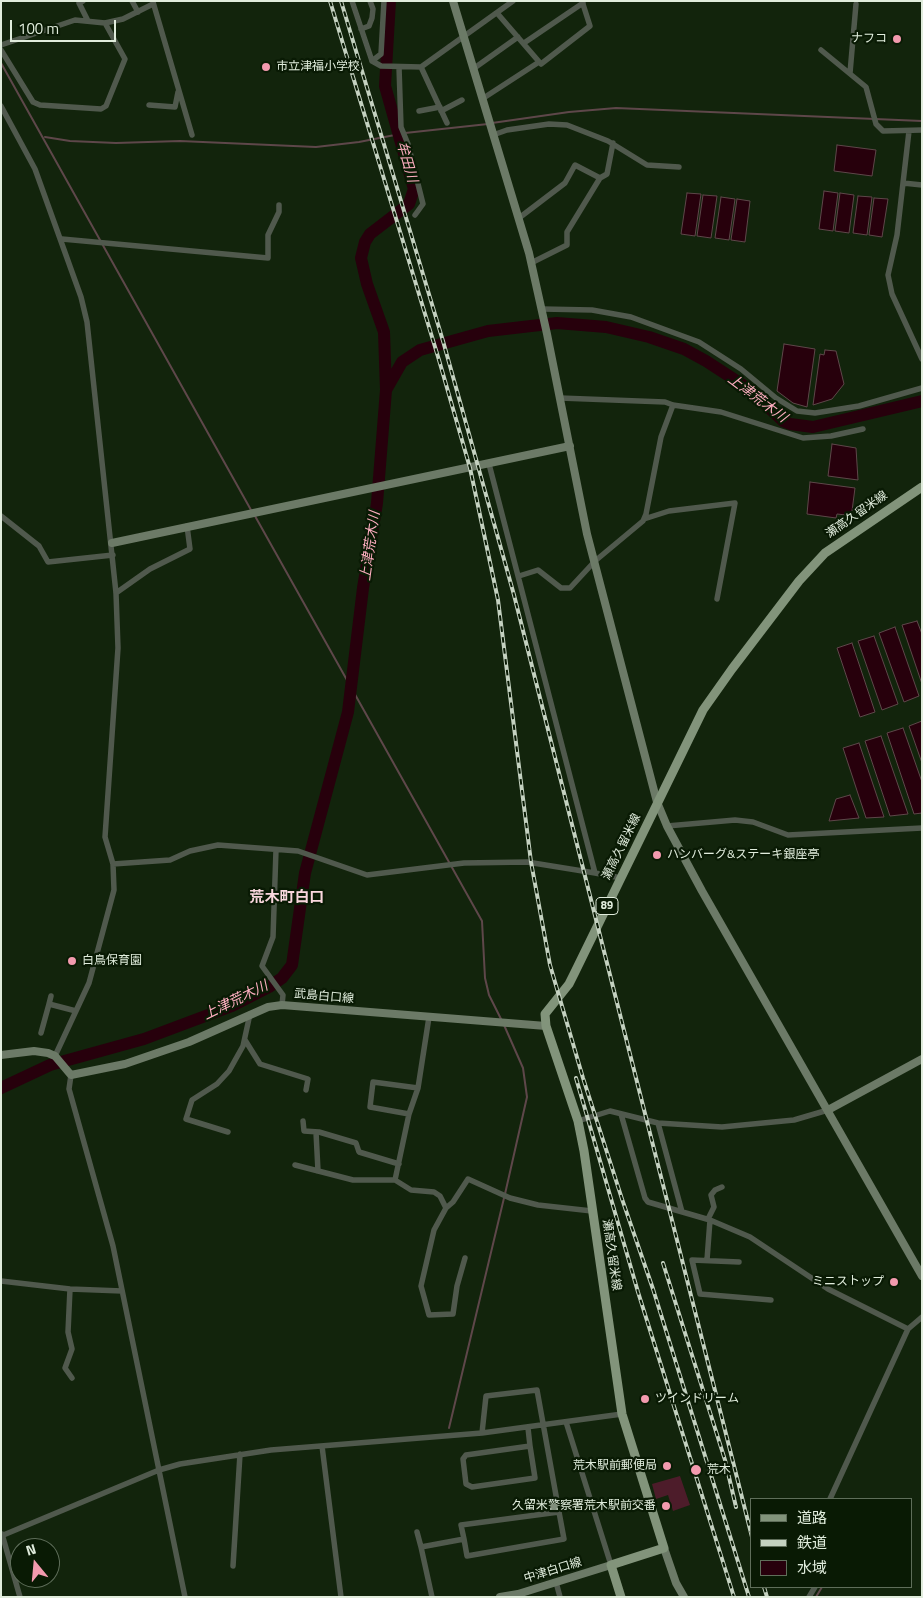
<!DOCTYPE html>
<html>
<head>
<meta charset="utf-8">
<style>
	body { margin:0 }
	#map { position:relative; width:923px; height:1598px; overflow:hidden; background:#12240c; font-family:"Titillium Web","Noto Sans JP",sans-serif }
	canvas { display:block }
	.frame { position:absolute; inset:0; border:2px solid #e0ecdc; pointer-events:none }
	.legend { position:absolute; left:750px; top:1498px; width:162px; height:90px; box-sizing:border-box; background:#091a04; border:1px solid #5f6e5a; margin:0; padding:6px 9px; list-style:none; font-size:15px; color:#e0ecdc }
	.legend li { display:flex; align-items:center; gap:10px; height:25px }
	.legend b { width:25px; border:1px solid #5f6e5a }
	.north { position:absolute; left:10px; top:1538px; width:50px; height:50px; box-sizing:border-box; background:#091a04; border:1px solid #5f6e5a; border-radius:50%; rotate:343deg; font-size:14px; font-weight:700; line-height:20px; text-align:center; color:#e0ecdc }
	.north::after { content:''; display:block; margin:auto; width:18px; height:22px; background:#f29aae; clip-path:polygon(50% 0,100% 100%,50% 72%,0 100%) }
	.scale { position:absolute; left:10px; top:20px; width:106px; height:22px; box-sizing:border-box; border:2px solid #e0ecdc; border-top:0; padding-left:6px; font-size:15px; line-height:18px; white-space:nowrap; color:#e0ecdc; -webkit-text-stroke:4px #091a04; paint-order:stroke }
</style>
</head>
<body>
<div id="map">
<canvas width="923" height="1598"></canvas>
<div class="frame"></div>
<ul class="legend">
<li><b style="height:6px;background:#82947b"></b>道路</li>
<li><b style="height:6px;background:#c4d1c0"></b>鉄道</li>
<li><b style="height:14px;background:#27000c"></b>水域</li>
</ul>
<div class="north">N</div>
<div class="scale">100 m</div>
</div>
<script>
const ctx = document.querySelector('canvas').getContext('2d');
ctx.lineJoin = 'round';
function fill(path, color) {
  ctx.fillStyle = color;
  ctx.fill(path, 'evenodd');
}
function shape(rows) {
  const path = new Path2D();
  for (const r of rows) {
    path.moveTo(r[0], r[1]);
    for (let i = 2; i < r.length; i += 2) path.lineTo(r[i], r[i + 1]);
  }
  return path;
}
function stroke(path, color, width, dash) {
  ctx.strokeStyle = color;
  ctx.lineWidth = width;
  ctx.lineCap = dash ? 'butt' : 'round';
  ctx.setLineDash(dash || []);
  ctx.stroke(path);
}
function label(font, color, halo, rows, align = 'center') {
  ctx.font = font + ' "Titillium Web","Noto Sans JP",sans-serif';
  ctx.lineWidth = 4.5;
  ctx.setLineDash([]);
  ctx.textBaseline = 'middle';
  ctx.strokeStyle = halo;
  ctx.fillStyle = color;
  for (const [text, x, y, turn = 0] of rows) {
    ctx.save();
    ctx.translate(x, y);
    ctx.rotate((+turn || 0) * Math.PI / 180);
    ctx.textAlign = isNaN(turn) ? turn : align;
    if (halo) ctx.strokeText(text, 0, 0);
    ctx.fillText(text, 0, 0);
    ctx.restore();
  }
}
fill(shape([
	[680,1476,690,1505,673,1511,668,1495,656,1499,652,1484]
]), '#4d1c2a');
const water = shape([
	[837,145,876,150,872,176,834,171,837,145],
	[824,191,838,193,833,231,819,229,824,191],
	[687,193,701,194,695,236,681,234,687,193],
	[840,193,854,195,849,233,835,231,840,193],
	[703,195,717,196,711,238,697,236,703,195],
	[858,196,872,197,867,235,853,233,858,196],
	[721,197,735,199,729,240,715,238,721,197],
	[874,198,888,199,882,237,869,235,874,198],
	[737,199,750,201,745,242,731,240,737,199],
	[784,344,815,349,807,407,793,403,777,391,784,344],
	[825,350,836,351,844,384,832,399,813,405,820,354,824,355,825,350],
	[832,444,856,448,858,480,828,476,832,444],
	[810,482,855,488,852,511,846,515,837,514,836,518,807,514,810,482],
	[917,621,922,634,922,684,902,625,917,621],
	[895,627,919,696,904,702,879,633,895,627],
	[874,636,898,704,882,710,858,641,874,636],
	[852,643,875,712,860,717,837,648,852,643],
	[922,721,922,763,909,726,922,721],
	[903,728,922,782,922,813,914,814,887,733,903,728],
	[881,736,908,814,890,816,865,741,881,736],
	[859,743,884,817,866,818,843,748,859,743],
	[850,795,859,818,829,821,836,799,850,795]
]);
fill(water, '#27000c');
stroke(water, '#5e474a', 1);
stroke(shape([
	[1,63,251,510],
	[492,123,569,112,616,108,922,121],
	[45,137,70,141,116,143,180,141,316,147,359,142,405,133,488,124],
	[255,516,482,921,485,978,489,995,501,1019],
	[504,1025,523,1068,527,1097,505,1194],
	[449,1428,504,1198],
	[816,1597,822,1587]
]), '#5e474a', 2);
stroke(shape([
	[386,390,384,332,367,284,361,258,365,242,370,234,409,204,414,189,385,86,390,1],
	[1,1088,50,1065,144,1039,232,1006,269,987,282,978,292,965,305,873,348,712,363,588,377,503,386,390,402,362,420,350,488,331,557,323,606,327,649,337,684,349,706,361,749,389,783,421,790,424,813,427,922,401]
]), '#27000c', 12);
stroke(shape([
	[83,1,79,3,88,21],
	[132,1,138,12],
	[352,1,372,61,381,66,421,67,513,1],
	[153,2,192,135],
	[497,13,541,64,590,26,582,1],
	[361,29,369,26,372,18,373,9,370,1],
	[524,43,583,3],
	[1,45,75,20,105,23,123,19,153,4],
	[1,50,33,102,40,105,101,109,106,106,125,59,105,23],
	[821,50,866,87,876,124,883,131,922,130],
	[372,61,381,54,384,1],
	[399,67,401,127,408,144,423,204,415,215],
	[421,67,447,123],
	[473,69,518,37],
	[850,73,856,4],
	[482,99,539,62],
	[149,105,175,107,178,92],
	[1,106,35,169,81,297,87,322,116,593,118,648,105,837,113,864,114,890,89,983,55,1056],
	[419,111,440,107],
	[441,111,462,100],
	[909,131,897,235,888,275,892,294,922,359],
	[493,135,507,130,549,124,567,125,608,141,647,165,679,167],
	[903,183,922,185],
	[519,218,565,183,575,165,600,178],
	[62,239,268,258,268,235,279,212,279,205],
	[531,263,567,245,567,232,600,178,607,174,613,143],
	[542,309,592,310,631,317,699,342,741,369,776,398,797,411,815,413,859,406,922,388],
	[560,398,665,402,673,405,721,412,803,438,831,436,863,429],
	[489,464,595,873,621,878],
	[1,516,39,546,48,562,113,555],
	[644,519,669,511,735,503,717,599],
	[519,576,538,570,561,588,570,588,595,561,643,521,646,514,661,437,673,405],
	[116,593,150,569,190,549,187,526],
	[667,826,735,820,753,822,788,835,922,828],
	[276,850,273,937,262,966,283,995,282,1005],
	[113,864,170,860,190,851,218,845,298,851,367,875,464,863,527,862,595,873],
	[49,1004,51,996],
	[41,1033,49,1004,76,1011],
	[245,1040,260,1064,308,1079,306,1090],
	[71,1075,69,1089,113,1246,185,1597],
	[409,1114,370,1107,373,1082,418,1088],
	[621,1114,645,1198,648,1202,710,1220,750,1237,828,1289,908,1329],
	[303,1121,304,1131,319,1132,356,1143,359,1152,399,1164],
	[578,1121,610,1111,658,1123,722,1127,794,1120,828,1110],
	[658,1123,682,1212],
	[228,1132,186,1119,192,1100,217,1084,229,1071,243,1046,250,1014],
	[316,1132,318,1171],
	[295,1165,353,1180,395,1180,411,1190,434,1192,440,1196,446,1208,453,1202,468,1179,510,1198,538,1205,592,1211],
	[395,1180,409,1114,418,1088,429,1017],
	[446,1208,434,1230,421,1286,429,1315,453,1314,457,1286,465,1258],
	[708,1219,714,1207,711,1195,715,1190,722,1187],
	[707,1260,710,1220],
	[739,1262,692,1260,700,1294,771,1300],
	[1,1281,70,1289,122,1291],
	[70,1289,68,1332,72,1349,65,1368,72,1378],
	[566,1422,611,1565],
	[528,1428,530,1446,535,1478,472,1487,466,1484,463,1459,466,1455,530,1446],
	[322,1446,341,1597],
	[830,1499,908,1329,922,1317],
	[417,1532,421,1547],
	[2,1534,20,1597],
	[1,1536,159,1470,180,1464,271,1450,482,1433,622,1414],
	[464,1539,467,1556,564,1539,559,1512],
	[233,1566,240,1454],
	[556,1582,560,1597],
	[432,1597,421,1547,464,1539,461,1525,559,1512,537,1390,486,1396,482,1433],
	[809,1597,815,1587]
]), '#50594d', 5.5);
stroke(shape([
	[453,1,529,253,547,334,587,534,657,802,667,826,702,891,922,1276],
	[112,543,570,446],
	[1,1055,34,1051,48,1053,55,1056,71,1075,125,1064,189,1042,268,1007,282,1005,546,1026],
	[828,1110,922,1059],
	[664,1548,676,1583,684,1597],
	[500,1597,518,1594,611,1565]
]), '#6c7a67', 8);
stroke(shape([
	[621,1597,611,1565,664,1548,622,1414,584,1151,578,1121,546,1026,545,1014,569,984,575,972,703,710,732,669,799,581,825,553,922,487]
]), '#82947b', 9);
const rail = shape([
	[330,1,439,360,470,468,498,600,531,862,550,965,583,1078,622,1199,653,1289,749,1597],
	[341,1,443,341,514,595,752,1537],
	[576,1078,638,1292,734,1597],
	[663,1263,725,1460,736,1507],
	[764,1587,767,1597]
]);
stroke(rail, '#c4d1c0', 4);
stroke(rail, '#091a04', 2, [5.5]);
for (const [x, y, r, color] of [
	[897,39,5,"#f29aae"],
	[266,67,5,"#f29aae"],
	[657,855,5,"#f29aae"],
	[72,961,5,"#f29aae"],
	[894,1282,5,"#f29aae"],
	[645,1399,5,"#f29aae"],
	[667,1466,5,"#f29aae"],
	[696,1470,6,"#f29aae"],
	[666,1506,5,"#f29aae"]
]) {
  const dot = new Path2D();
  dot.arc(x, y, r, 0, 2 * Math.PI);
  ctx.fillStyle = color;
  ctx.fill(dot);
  stroke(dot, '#091a04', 2);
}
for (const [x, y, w] of [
	[607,906,22]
]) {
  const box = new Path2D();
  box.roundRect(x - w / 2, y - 8.5, w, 17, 4);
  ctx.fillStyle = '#091a04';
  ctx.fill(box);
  stroke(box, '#e0ecdc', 1);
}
label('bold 11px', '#e0ecdc', null, [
	["89",607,906]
]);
label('12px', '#e0ecdc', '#091a04', [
	["ナフコ",887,39,"right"],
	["市立津福小学校",276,67],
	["ハンバーグ&ステーキ銀座亭",667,855],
	["白鳥保育園",82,961],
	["ミニストップ",884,1282,"right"],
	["ツインドリーム",655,1399],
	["荒木駅前郵便局",657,1466,"right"],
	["荒木",707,1470],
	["久留米警察署荒木駅前交番",656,1506,"right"]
], 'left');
label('12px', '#e0ecdc', '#091a04', [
	["瀬高久留米線",857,515,-35],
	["瀬高久留米線",622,847,-64],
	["武島白口線",324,997,5],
	["瀬高久留米線",611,1255,82],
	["中津白口線",553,1571,-17]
]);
label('italic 14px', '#feaec0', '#091a04', [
	["牟田川",406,162,74],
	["上津荒木川",757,399,37],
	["上津荒木川",371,546,-82],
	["上津荒木川",236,1001,-26]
]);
label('bold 15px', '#fad7de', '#091a04', [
	["荒木町白口",287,898]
]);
</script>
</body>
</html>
